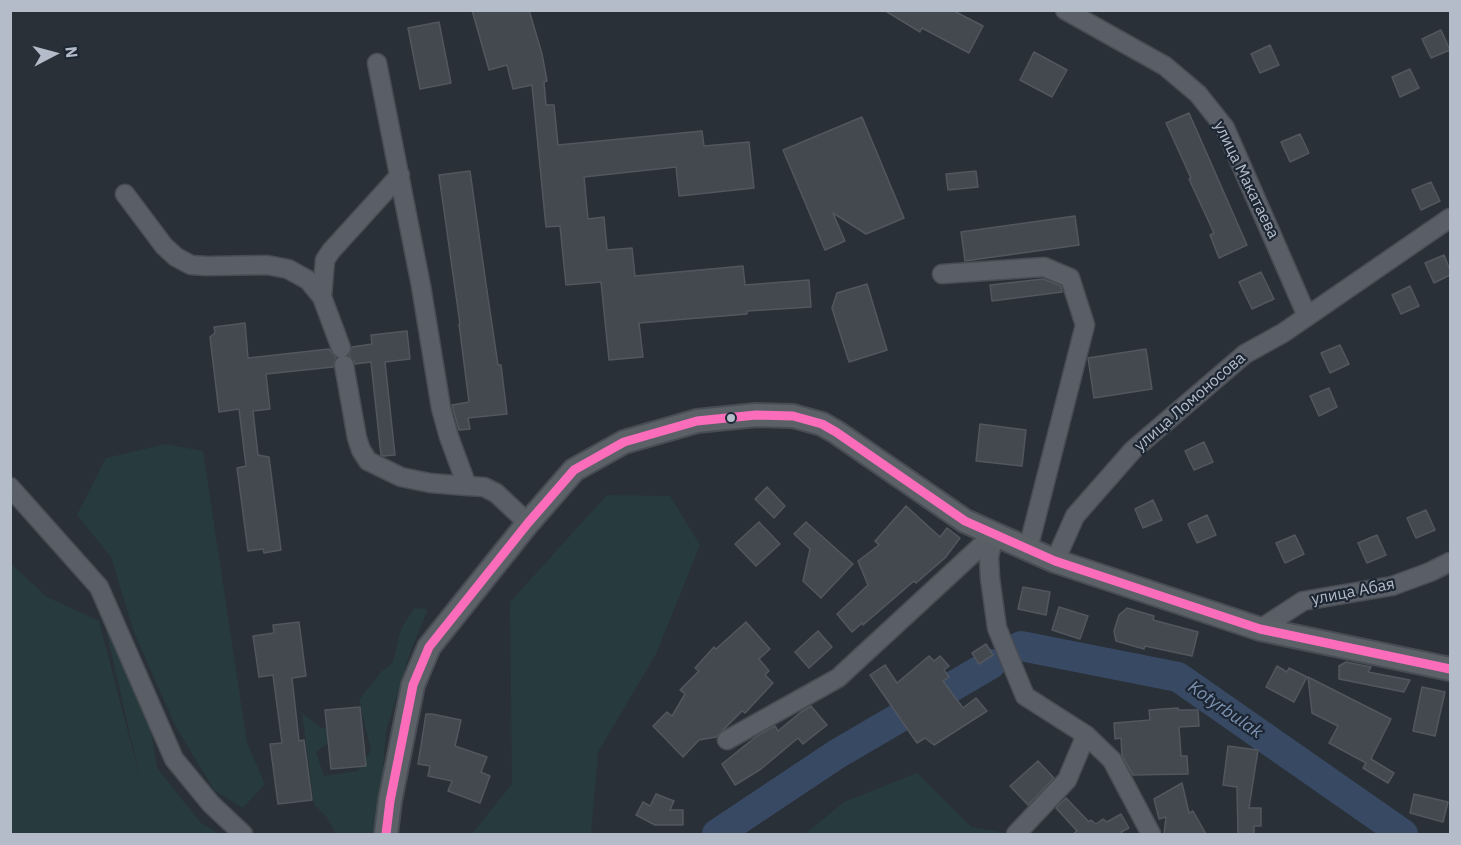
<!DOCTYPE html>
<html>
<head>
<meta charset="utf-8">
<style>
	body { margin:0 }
	#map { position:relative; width:1461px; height:845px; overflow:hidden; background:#2a3038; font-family:"IBM Plex Sans",sans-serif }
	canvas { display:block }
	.frame { position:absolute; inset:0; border:12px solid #b4bcc9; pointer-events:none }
	.north { position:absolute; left:24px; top:24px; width:60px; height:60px; -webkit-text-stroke:4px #1d2633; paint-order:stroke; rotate:84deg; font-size:16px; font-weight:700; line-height:24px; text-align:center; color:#b4bcc9 }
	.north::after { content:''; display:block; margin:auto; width:21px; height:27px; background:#b4bcc9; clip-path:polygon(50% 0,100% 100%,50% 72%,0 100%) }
</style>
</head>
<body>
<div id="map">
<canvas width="1461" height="845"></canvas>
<div class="frame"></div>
<div class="north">N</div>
</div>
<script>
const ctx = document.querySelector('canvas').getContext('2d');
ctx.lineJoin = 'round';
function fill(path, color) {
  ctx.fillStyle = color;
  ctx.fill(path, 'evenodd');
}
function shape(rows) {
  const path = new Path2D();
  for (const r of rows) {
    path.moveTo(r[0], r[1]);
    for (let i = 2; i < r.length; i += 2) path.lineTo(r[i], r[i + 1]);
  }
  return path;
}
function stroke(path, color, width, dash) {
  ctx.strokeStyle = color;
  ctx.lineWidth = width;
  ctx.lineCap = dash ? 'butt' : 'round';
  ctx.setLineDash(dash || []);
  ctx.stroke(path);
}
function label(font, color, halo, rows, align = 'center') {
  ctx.font = font + ' "IBM Plex Sans",sans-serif';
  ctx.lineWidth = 4.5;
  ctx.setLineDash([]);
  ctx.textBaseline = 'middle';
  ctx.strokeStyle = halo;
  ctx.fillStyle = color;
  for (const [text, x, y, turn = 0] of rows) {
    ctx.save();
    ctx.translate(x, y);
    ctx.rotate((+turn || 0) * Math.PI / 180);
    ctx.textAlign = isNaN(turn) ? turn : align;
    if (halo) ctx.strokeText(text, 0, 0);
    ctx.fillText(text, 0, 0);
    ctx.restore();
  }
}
fill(shape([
	[166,444,203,451,247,743,265,784,243,808,214,790,175,725,134,632,111,557,77,515,106,458],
	[607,495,670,496,700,545,656,654,598,752,591,834,472,834,512,784,510,602],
	[10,563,47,597,99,621,141,782,103,617,151,730,157,768,200,822,219,834,11,834],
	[414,608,428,609,411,650,386,731,380,812,376,834,336,834,326,816,314,805,302,713,321,728,338,729,338,736,316,752,324,776,358,771,371,750,359,700,381,672,393,662,401,629],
	[917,773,971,827,1011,834,805,834,844,802]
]), '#273a3e');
stroke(shape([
	[1021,646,1178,677,1403,834],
	[717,834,837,754,991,664]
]), '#384963', 30);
const building = shape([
	[472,10,529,10,542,54,547,81,544,82,546,105,554,105,558,145,702,131,704,146,749,142,754,188,679,196,676,167,584,177,588,219,604,217,607,250,632,248,635,276,743,266,745,285,809,280,811,307,747,311,747,314,639,323,643,357,609,360,601,282,566,285,560,226,546,227,532,85,513,89,507,65,489,70,472,10],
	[884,10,952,10,983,26,969,53,922,28,920,32,884,10],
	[439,22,451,83,420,89,408,28,439,22],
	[1441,30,1450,50,1431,58,1422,39,1441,30],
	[1270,45,1279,65,1260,73,1251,54,1270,45],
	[1034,52,1067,70,1052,97,1020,80,1034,52],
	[1410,69,1419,88,1400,97,1392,77,1410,69],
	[1189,113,1247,245,1219,258,1210,235,1214,233,1189,179,1191,178,1166,123,1189,113],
	[862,117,904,218,866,234,833,213,845,241,825,250,783,150,862,117],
	[1300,134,1309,153,1290,162,1281,142,1300,134],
	[470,171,486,284,498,365,501,365,507,414,468,418,470,429,459,430,452,405,469,402,459,324,460,324,439,175,470,171],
	[976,171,978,187,948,190,946,174,976,171],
	[1431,182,1440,201,1421,210,1412,190,1431,182],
	[1075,216,1079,245,965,261,961,232,1075,216],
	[1444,255,1450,270,1450,275,1434,283,1425,263,1444,255],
	[1261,272,1274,299,1252,309,1239,282,1261,272],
	[1043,279,1061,286,1062,292,992,301,990,285,1043,279],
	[867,284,887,350,849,362,832,308,837,293,867,284],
	[1410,286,1419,306,1401,314,1392,295,1410,286],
	[245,323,248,358,329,349,336,358,333,367,266,374,270,409,253,411,258,455,269,457,281,550,264,553,263,549,248,551,237,468,246,466,239,409,219,412,210,337,215,333,214,327,245,323],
	[407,331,410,359,385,362,395,455,383,456,381,455,371,362,355,364,349,355,352,347,372,344,371,335,407,331],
	[1340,345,1349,364,1330,373,1321,353,1340,345],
	[1146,349,1152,389,1094,398,1088,358,1146,349],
	[1329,388,1337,407,1319,416,1310,396,1329,388],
	[980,424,1026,430,1022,466,976,461,980,424],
	[1204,442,1213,462,1194,470,1185,451,1204,442],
	[767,487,785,506,774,518,755,499,767,487],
	[1153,500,1162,520,1143,528,1135,509,1153,500],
	[906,506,940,537,947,528,960,538,945,558,916,583,914,581,863,625,862,623,852,632,837,614,868,585,858,561,879,545,875,541,906,506],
	[1426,510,1435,530,1416,538,1407,518,1426,510],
	[1207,515,1216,535,1197,543,1188,524,1207,515],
	[759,522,780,544,756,566,735,544,759,522],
	[806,522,853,564,821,598,803,581,810,549,794,534,806,522],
	[1295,535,1304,554,1285,563,1276,543,1295,535],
	[1377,535,1386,555,1367,563,1358,543,1377,535],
	[1023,587,1050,592,1046,615,1018,609,1023,587],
	[1059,607,1088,616,1080,639,1052,630,1059,607],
	[1127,608,1154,616,1153,620,1198,632,1192,656,1145,646,1144,649,1116,641,1114,631,1119,615,1127,608],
	[299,622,306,676,292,678,299,741,304,740,312,800,278,804,270,744,282,743,273,675,259,677,253,636,274,633,273,625,299,622],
	[746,622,770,649,759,659,769,671,765,675,773,683,745,713,742,711,716,737,699,740,683,757,653,726,667,712,672,716,685,694,680,690,699,671,695,668,714,647,716,649,746,622],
	[818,631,832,647,809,668,795,652,818,631],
	[986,644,993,655,979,664,972,653,986,644],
	[929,656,934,661,940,656,949,666,944,670,949,677,943,681,963,708,976,698,987,711,934,745,925,738,917,743,870,675,885,665,897,683,929,656],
	[1346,662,1371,667,1368,672,1410,680,1404,692,1339,679,1339,666,1346,662],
	[1277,666,1287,672,1289,668,1307,677,1294,702,1266,687,1277,666],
	[1308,677,1391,719,1371,759,1394,773,1388,783,1363,768,1366,763,1329,743,1338,726,1312,713,1308,677],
	[1422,687,1445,692,1435,736,1413,731,1422,687],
	[811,706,827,725,803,744,798,738,761,769,735,785,722,764,758,735,775,726,778,731,801,712,811,706],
	[360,707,366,766,331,769,325,710,360,707],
	[1178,708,1178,710,1198,710,1199,726,1179,727,1181,756,1187,756,1188,774,1133,775,1122,756,1121,738,1115,739,1114,723,1150,720,1149,710,1178,708],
	[426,714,432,714,461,720,455,746,487,757,481,772,490,776,480,803,448,791,452,781,428,776,430,766,418,764,426,714],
	[1228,746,1258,750,1249,808,1261,808,1261,826,1254,826,1254,834,1238,834,1237,787,1223,785,1228,746],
	[1038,761,1054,778,1028,805,1010,786,1038,761],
	[1182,783,1189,813,1193,811,1206,834,1164,834,1166,817,1159,819,1154,799,1182,783],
	[656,794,674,801,670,810,683,810,683,825,655,825,636,815,643,802,650,806,656,794],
	[1414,794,1448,802,1443,822,1410,813,1414,794],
	[1066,798,1089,822,1091,820,1096,824,1103,819,1107,822,1121,814,1129,828,1121,832,1124,834,1073,834,1077,831,1056,808,1066,798]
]);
fill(building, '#444950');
stroke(building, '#52575f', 1.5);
const minor = shape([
	[1065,10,1165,66,1198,94,1225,128,1307,316],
	[377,63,421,286,441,408,449,437,467,486,484,487,496,493,528,523],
	[125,194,164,246,176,257,191,265,207,266],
	[210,266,267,265,288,269,308,280,322,297,341,348],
	[942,274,1044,267,1070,278,1085,325,1028,549],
	[322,297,325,260,331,251,400,175],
	[344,365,357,438,361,450,368,461,401,477,430,483,467,486],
	[10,487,99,587,174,759,211,804,243,834],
	[994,534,989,557,990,578,997,628,1025,696,1086,735,1112,760,1151,834],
	[1055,561,1075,516,1133,450,1245,354,1283,333,1450,218],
	[1260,629,1303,601,1392,586,1430,572,1450,562],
	[727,740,838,678,994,534],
	[1016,834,1067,780,1086,735]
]);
const major = shape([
	[386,834,390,801,413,685,429,647,528,523,574,470,624,442,697,421,756,415,793,416,822,424,836,432,965,521,1055,561,1260,629,1450,669]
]);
stroke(minor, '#484c53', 21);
stroke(major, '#484c55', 26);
stroke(minor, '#5a5e66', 18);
stroke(major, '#5c6168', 22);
stroke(shape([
	[386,834,390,801,413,685,429,647,528,523,574,470,624,442,697,421,756,415,793,416,822,424,836,432,965,521,1055,561,1260,629,1450,669]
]), '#fb6dba', 9);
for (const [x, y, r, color] of [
	[731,418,5,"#b4bcc9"]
]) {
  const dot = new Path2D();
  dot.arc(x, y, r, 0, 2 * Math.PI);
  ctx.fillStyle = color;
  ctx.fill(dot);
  stroke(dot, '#1d2633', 2);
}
label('16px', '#b4bcc9', '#1d2633', [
	["улица Макатаева",1246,180,64],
	["улица Ломоносова",1190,402,-41],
	["улица Абая",1353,592,-11]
]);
label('italic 18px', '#7c92b1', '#1d2633', [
	["Kotyrbulak",1225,710,35]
]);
</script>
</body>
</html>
